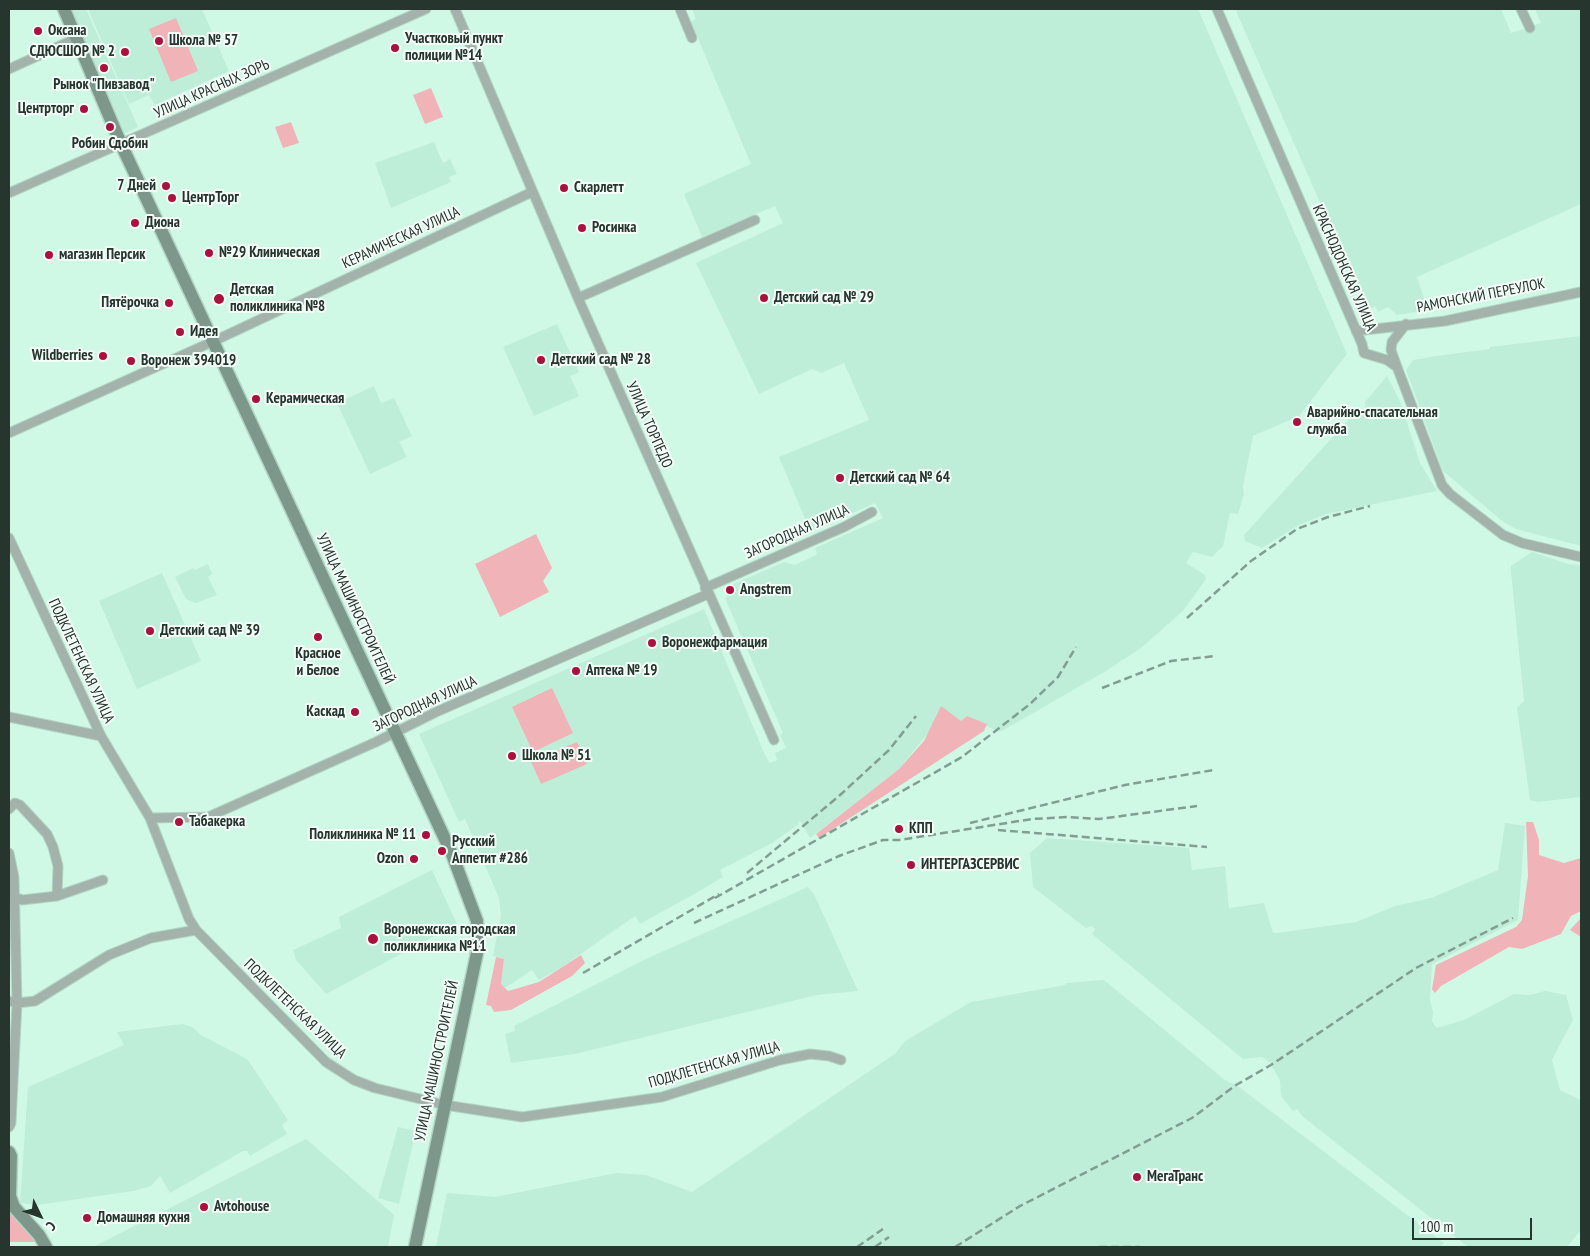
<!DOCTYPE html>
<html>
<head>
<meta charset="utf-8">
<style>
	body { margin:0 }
	#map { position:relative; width:1590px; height:1256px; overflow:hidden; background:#d0f9e5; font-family:"PT Sans Narrow",sans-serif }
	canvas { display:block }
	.frame { position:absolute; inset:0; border:10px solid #26352e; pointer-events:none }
	.north { position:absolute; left:15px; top:1191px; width:50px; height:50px; -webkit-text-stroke:4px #f5fdf9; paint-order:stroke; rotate:132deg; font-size:14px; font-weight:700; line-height:20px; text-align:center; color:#26352e }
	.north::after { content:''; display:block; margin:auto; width:18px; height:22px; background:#26352e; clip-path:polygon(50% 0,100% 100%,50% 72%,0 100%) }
	.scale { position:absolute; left:1412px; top:1218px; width:120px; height:22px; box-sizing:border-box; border:2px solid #26352e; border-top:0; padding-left:6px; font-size:15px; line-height:18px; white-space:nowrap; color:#26352e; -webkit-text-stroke:4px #f5fdf9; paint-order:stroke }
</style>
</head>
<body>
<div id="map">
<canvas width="1590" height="1256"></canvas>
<div class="frame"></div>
<div class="north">С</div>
<div class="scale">100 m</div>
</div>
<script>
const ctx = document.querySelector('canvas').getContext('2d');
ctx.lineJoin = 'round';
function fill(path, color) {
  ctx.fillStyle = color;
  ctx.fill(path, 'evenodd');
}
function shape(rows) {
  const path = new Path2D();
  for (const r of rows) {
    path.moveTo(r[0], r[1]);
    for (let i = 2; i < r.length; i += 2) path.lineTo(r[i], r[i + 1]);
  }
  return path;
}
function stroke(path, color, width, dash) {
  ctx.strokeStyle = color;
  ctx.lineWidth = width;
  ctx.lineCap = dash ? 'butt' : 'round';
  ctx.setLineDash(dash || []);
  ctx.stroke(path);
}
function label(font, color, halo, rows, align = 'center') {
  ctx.font = font + ' "PT Sans Narrow",sans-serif';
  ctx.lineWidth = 4;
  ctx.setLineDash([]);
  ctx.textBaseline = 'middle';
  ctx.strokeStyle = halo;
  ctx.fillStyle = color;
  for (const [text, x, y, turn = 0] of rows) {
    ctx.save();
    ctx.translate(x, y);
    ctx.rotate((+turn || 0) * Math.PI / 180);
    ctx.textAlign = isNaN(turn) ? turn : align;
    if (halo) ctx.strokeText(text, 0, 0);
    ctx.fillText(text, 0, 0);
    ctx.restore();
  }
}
fill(shape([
	[71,9,86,9,138,127,125,133],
	[88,9,202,9,229,71,155,105,149,95,129,104],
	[692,9,1198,9,1347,354,1299,416,1253,436,1243,486,1244,494,1238,514,1230,513,1223,546,1212,557,1193,552,1186,563,1205,575,1206,579,1183,611,1141,648,1106,671,1002,731,997,731,967,716,961,721,928,733,899,769,810,838,801,822,798,822,799,824,772,843,720,870,723,877,696,893,640,924,635,916,562,967,539,980,532,970,505,988,501,984,504,959,493,956,501,915,499,898,465,819,459,822,419,734,704,609,765,755,770,763,777,760,775,753,786,748,780,734,783,733,725,598,727,597,724,588,784,562,794,565,806,560,817,554,815,548,883,518,875,503,815,530,808,526,779,457,869,420,844,363,821,373,812,369,759,394,696,263,783,223,775,206,702,237,684,194,751,164,691,22,696,19],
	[1243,9,1501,9,1511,33,1541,23,1535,9,1581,9,1581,204,1417,277,1428,310,1397,315,1388,307,1378,312,1375,306,1367,310,1236,11],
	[434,142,443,163,450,159,457,174,449,177,451,182,391,208,375,163],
	[557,324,579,372,570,376,579,396,534,416,503,347],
	[1581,336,1581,546,1516,529,1502,521,1443,471,1406,370,1413,360,1436,356,1490,349,1490,347],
	[1387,376,1400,401,1420,463,1437,491,1326,514,1299,525,1262,548,1245,541,1244,535,1357,410,1365,409,1365,402],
	[374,386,381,403,394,398,412,436,399,442,407,457,370,474,337,403],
	[1532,552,1568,564,1581,565,1581,797,1538,802,1530,800,1517,708,1524,701,1511,572,1511,566],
	[208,564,212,574,208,577,217,595,196,603,186,599,175,577,193,568,195,570],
	[162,573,201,661,137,689,99,601],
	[1505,823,1525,826,1518,920,1432,964,1430,1000,1433,1012,1432,1021,1437,1028,1464,1020,1514,994,1530,995,1545,991,1566,995,1573,1020,1552,1060,1560,1090,1581,1100,1581,1230,1567,1247,1468,1247,1302,1116,1297,1109,1293,1111,1281,1096,1280,1080,1269,1062,1262,1057,1243,1059,1092,934,1095,929,1092,926,1086,928,1033,887,1030,853,1047,838,1189,848,1192,870,1225,866,1229,908,1264,903,1273,933,1277,933,1356,922,1395,906,1431,898,1498,870],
	[432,870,457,924,326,994,296,960,293,950,341,928,339,917],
	[808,887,814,894,858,991,817,995,575,1054,511,1063,505,1034,515,1031,514,1026,646,959],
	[1104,980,1225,1080,1239,1087,1444,1243,1440,1247,436,1247,447,1193,495,1197,617,1173,646,1175,692,1192,896,1053,905,1041,971,1002,1065,985,1066,983],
	[183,1024,192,1027,201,1035,247,1059,288,1120,282,1125,287,1134,250,1156,247,1151,243,1151,170,1193,160,1176,151,1186,133,1191,37,1205,20,1203,28,1087,124,1045,117,1032],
	[398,1127,416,1131,399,1204,378,1198],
	[306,1139,394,1215,388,1247,93,1247]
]), '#beeed7');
fill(shape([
	[176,18,198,71,171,82,149,29],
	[431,88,443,117,425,124,413,95],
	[291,122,299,143,283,148,275,127],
	[536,534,552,568,543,581,549,592,500,617,475,564],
	[552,688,573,733,533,752,512,707],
	[941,706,961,721,967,716,987,724,984,731,819,838,816,834,899,769,924,741],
	[577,742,587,764,541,784,531,762],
	[1526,822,1533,822,1539,840,1539,855,1564,863,1581,858,1581,911,1571,916,1561,934,1522,949,1509,947,1441,986,1435,993,1432,989,1436,965,1516,927,1522,920,1528,876],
	[1581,918,1581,937,1570,930],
	[581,955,585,963,572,976,511,1010,494,1012,491,1006,486,1005,496,957,504,959,501,984,508,991,539,982],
	[9,1197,38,1242,9,1242]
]), '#f0b3b8');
const street = shape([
	[455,9,578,298,774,740],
	[680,9,692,38],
	[1217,9,1362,344,1364,353,1387,360,1397,367,1442,485,1450,494,1503,535,1522,543,1581,557],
	[1521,9,1530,28],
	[9,69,77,38],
	[9,193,426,9],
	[578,298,755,220],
	[1356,331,1445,321,1581,292],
	[1397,367,1391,350,1392,342,1406,324],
	[9,433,214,341,532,192],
	[9,538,101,736,150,818,189,919,196,930,326,1062,354,1080,375,1088,445,1105,522,1117,662,1097,780,1060,810,1054,829,1056,841,1060],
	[705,588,844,527,872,512],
	[9,717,101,736],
	[9,809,15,803,20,805,47,834,53,847,58,866,57,896],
	[150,818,208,817,376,742,436,712,708,594],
	[9,853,14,877,17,1003,11,1123,9,1127],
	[11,895,22,900,57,896,103,880],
	[9,1001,17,1003,35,1001,109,955,151,938,196,930]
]);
const secondary = shape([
	[64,9,121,144,452,854,477,921,477,953,415,1247],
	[9,1152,11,1156,10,1196,14,1207,39,1235,46,1247]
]);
stroke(street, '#b1d6c4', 11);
stroke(secondary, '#b1d6c4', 15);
stroke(street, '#a3b3ab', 9);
stroke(secondary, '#7e978b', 12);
stroke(shape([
	[1187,618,1251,561,1297,529,1328,517,1370,506],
	[1102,688,1171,661,1215,656],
	[970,823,1125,785,1214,770],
	[998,830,1207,847],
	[747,873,839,796,889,750,916,716],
	[715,898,962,757,1030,704,1058,677,1076,647],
	[694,923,839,856,883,840,899,840,1032,819,1067,817,1099,819,1197,806],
	[583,973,719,894],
	[857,1247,883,1229],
	[875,1247,889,1237],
	[955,1247,1020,1206,1192,1118,1236,1085,1271,1065,1416,968,1513,918],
	[1099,1247,1140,1247]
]), '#819e90', 2.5, [8, 4]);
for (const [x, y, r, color] of [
	[38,31,5,"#a9123d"],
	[159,41,5,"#a9123d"],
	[395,48,5,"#a9123d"],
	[125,52,5,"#a9123d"],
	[104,68,5,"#a9123d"],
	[84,109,5,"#a9123d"],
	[110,127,5,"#a9123d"],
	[166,186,5,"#a9123d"],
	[564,188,5,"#a9123d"],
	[172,198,5,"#a9123d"],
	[135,223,5,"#a9123d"],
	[582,228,5,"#a9123d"],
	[209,253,5,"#a9123d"],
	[49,255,5,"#a9123d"],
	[764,298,5,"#a9123d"],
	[219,299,6,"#a9123d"],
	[169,303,5,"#a9123d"],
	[180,332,5,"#a9123d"],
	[103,356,5,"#a9123d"],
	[541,360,5,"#a9123d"],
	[131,361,5,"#a9123d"],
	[256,399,5,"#a9123d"],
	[1297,422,5,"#a9123d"],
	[840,478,5,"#a9123d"],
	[730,590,5,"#a9123d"],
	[150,631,5,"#a9123d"],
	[318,637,5,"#a9123d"],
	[652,643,5,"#a9123d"],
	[576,671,5,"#a9123d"],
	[355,712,5,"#a9123d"],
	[512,756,5,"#a9123d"],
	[179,822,5,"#a9123d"],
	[899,829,5,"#a9123d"],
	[426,835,5,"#a9123d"],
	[442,851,5,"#a9123d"],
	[414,859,5,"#a9123d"],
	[911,865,5,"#a9123d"],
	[373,939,6,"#a9123d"],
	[1137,1177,5,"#a9123d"],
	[204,1207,5,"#a9123d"],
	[87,1218,5,"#a9123d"]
]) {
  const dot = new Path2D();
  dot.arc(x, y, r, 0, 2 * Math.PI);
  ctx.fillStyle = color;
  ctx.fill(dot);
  stroke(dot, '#f5fdf9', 2);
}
label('bold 15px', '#26352e', '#f5fdf9', [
	["Оксана",48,31],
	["Участковый пункт",405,39],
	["полиции №14",405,56],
	["Школа № 57",169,41],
	["СДЮСШОР № 2",115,52,"right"],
	["Рынок \"Пивзавод\"",104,85,"center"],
	["Центрторг",74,109,"right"],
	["Робин Сдобин",110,144,"center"],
	["7 Дней",156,186,"right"],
	["Скарлетт",574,188],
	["ЦентрТорг",182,198],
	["Диона",145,223],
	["Росинка",592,228],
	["№29 Клиническая",219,253],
	["магазин Персик",59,255],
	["Детская",230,290],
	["поликлиника №8",230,307],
	["Детский сад № 29",774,298],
	["Пятёрочка",159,303,"right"],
	["Идея",190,332],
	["Wildberries",93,356,"right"],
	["Детский сад № 28",551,360],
	["Воронеж 394019",141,361],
	["Керамическая",266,399],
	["Аварийно-спасательная",1307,413],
	["служба",1307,430],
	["Детский сад № 64",850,478],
	["Angstrem",740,590],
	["Детский сад № 39",160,631],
	["Воронежфармация",662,643],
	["Красное",318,654,"center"],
	["и Белое",318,671,"center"],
	["Аптека № 19",586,671],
	["Каскад",345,712,"right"],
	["Школа № 51",522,756],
	["Табакерка",189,822],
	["КПП",909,829],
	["Поликлиника № 11",416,835,"right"],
	["Русский",452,842],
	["Аппетит #286",452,859],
	["Ozon",404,859,"right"],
	["ИНТЕРГАЗСЕРВИС",921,865],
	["Воронежская городская",384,930],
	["поликлиника №11",384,947],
	["МегаТранс",1147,1177],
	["Avtohouse",214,1207],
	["Домашняя кухня",97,1218]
], 'left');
label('15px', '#26352e', '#f5fdf9', [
	["УЛИЦА КРАСНЫХ ЗОРЬ",212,89,-24],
	["КЕРАМИЧЕСКАЯ УЛИЦА",401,238,-25],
	["КРАСНОДОНСКАЯ УЛИЦА",1344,268,66],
	["РАМОНСКИЙ ПЕРЕУЛОК",1481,296,-11],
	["УЛИЦА ТОРПЕДО",649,425,66],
	["ЗАГОРОДНАЯ УЛИЦА",797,532,-24],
	["УЛИЦА МАШИНОСТРОИТЕЛЕЙ",355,609,65],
	["ПОДКЛЕТЕНСКАЯ УЛИЦА",81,661,65],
	["ЗАГОРОДНАЯ УЛИЦА",425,704,-25],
	["ПОДКЛЕТЕНСКАЯ УЛИЦА",295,1009,44],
	["УЛИЦА МАШИНОСТРОИТЕЛЕЙ",437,1061,-78],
	["ПОДКЛЕТЕНСКАЯ УЛИЦА",714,1065,-16]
]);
</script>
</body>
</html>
